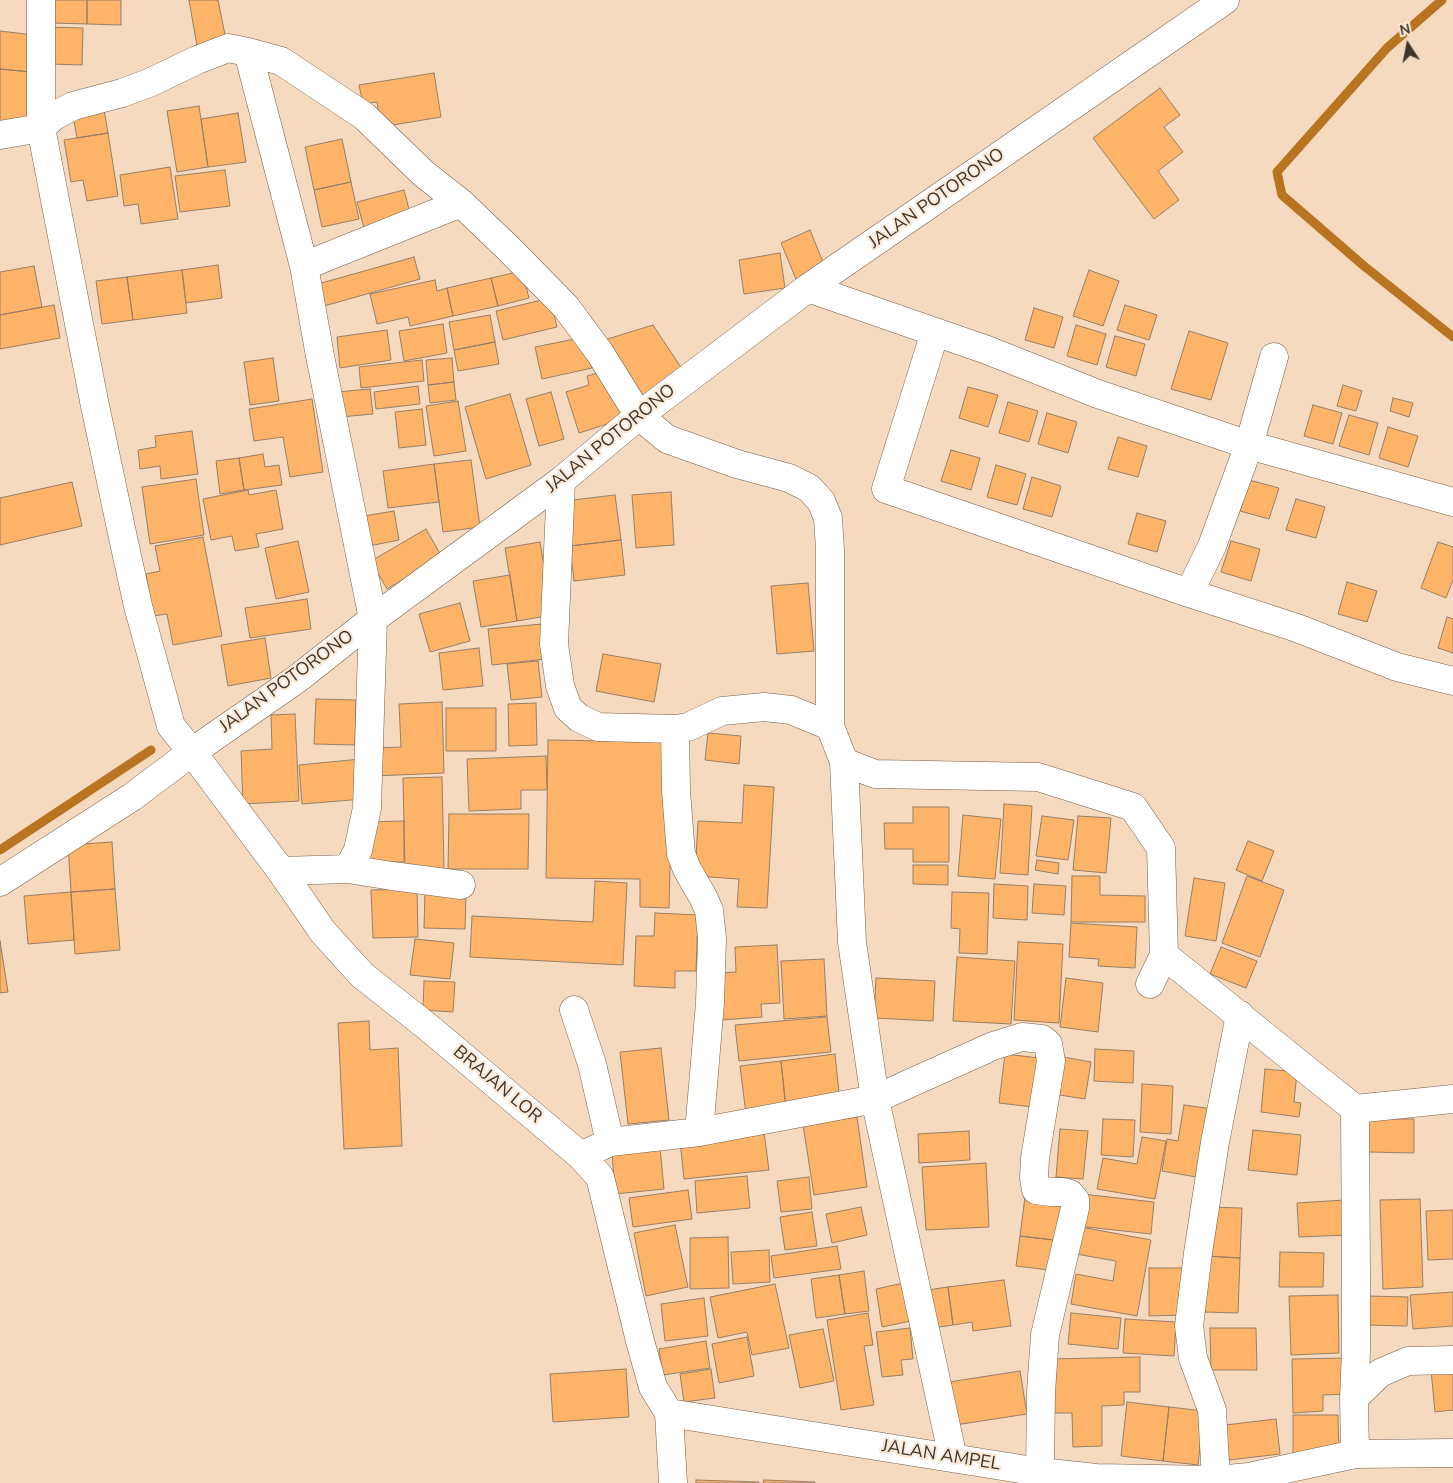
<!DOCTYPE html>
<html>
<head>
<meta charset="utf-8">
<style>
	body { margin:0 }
	#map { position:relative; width:1453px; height:1483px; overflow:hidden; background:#f6dac0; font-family:"Nunito Sans",sans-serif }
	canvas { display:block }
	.north { position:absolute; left:1383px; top:20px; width:50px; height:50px; -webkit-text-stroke:4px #fbeada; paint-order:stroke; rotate:349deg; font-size:14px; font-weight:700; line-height:20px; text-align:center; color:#40352a }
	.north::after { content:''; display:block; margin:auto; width:18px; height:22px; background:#40352a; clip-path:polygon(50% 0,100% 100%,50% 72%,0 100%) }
</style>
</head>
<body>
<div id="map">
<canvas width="1453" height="1483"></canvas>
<div class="north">N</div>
</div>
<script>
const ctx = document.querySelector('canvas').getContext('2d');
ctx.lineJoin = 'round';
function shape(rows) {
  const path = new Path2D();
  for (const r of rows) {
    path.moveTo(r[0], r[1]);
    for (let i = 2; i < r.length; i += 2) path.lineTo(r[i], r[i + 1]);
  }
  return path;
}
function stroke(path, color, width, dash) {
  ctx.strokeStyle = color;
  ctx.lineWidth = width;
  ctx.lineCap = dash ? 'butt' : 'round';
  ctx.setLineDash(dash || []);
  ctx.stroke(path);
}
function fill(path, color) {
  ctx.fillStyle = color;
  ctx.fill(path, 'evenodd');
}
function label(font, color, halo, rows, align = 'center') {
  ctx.font = font + ' "Nunito Sans",sans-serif';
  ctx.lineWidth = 4.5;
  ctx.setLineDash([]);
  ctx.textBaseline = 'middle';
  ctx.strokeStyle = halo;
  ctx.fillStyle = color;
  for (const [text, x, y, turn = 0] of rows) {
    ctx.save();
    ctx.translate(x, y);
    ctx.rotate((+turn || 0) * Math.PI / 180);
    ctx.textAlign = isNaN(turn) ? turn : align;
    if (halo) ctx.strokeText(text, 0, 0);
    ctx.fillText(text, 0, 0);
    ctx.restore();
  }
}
stroke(shape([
	[1442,0,1387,48,1277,172,1282,195,1364,266,1453,337],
	[0,850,151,750]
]), '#b87420', 9);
const building = shape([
	[53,0,87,0,87,24,52,23,53,0],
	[87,0,121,0,121,25,87,24,87,0],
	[189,0,218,0,226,40,197,46,189,0],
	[48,27,83,28,82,65,48,64,48,27],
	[0,31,34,35,31,72,0,69,0,31],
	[0,69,31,72,26,128,0,126,0,69],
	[434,73,441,117,381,127,377,102,363,104,359,85,434,73],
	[1160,88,1180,115,1164,127,1183,152,1158,171,1179,200,1154,219,1093,138,1160,88],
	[199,106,208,167,177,172,167,111,199,106],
	[104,109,108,133,77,138,73,115,104,109],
	[238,113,246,162,208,167,201,119,238,113],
	[108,133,118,196,87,201,83,180,71,182,64,140,108,133],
	[342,139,351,182,314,190,305,147,342,139],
	[170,167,178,219,141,224,138,204,124,206,120,175,170,167],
	[225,170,230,206,180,212,175,176,225,170],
	[351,182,359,219,322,227,314,190,351,182],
	[404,190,411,217,364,228,357,202,404,190],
	[810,230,825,267,796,279,781,243,810,230],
	[780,253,785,288,744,294,739,260,780,253],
	[414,257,420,279,324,306,318,284,414,257],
	[218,265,222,298,186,303,182,270,218,265],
	[34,266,42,307,0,315,0,272,34,266],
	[182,270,187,313,133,320,127,277,182,270],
	[1089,270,1119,281,1103,326,1073,316,1089,270],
	[522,271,529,298,498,306,491,278,522,271],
	[127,277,133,320,102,324,96,281,127,277],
	[491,278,498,306,453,316,447,288,491,278],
	[435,280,437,291,447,288,453,316,410,326,408,317,377,324,370,294,435,280],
	[550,298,557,327,503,340,496,311,550,298],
	[54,305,60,338,0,349,0,315,54,305],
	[1125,305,1157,315,1149,340,1117,330,1125,305],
	[1034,308,1063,317,1054,348,1025,340,1034,308],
	[490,315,495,342,454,350,449,322,490,315],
	[443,324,447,353,404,361,399,331,443,324],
	[653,325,686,375,645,404,601,341,653,325],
	[1076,325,1106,334,1097,365,1067,356,1076,325],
	[387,330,391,360,340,368,337,337,387,330],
	[1189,331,1228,343,1211,400,1171,389,1189,331],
	[1115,336,1145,344,1136,376,1106,367,1115,336],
	[585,337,592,368,542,379,535,347,585,337],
	[495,342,499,364,458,371,454,350,495,342],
	[273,358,279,401,250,405,244,362,273,358],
	[452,358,454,382,428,385,426,360,452,358],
	[422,360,424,381,361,388,359,367,422,360],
	[608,370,623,419,579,433,566,392,589,385,587,376,608,370],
	[454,382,456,400,430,403,428,385,454,382],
	[1343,385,1362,391,1356,411,1337,406,1343,385],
	[418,386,420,404,376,409,374,392,418,386],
	[968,387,998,395,988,427,959,418,968,387],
	[370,389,373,414,340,417,337,392,370,389],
	[551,392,564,439,539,446,526,399,551,392],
	[510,394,531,465,486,479,465,407,510,394],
	[1393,398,1413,403,1409,417,1390,411,1393,398],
	[312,399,323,472,290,477,283,437,254,441,249,409,312,399],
	[458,401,466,451,434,456,426,406,458,401],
	[1008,402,1038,411,1029,442,999,433,1008,402],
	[1313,405,1342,413,1333,444,1304,436,1313,405],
	[422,409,426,445,399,448,395,412,422,409],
	[1047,413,1077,422,1068,453,1038,444,1047,413],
	[1349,415,1378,423,1369,455,1339,446,1349,415],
	[1388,427,1418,436,1408,467,1379,458,1388,427],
	[192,431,198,474,161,479,160,466,140,469,138,450,156,447,155,436,192,431],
	[1118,437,1147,446,1138,477,1108,469,1118,437],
	[951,450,980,458,971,490,941,481,951,450],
	[263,454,265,467,279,465,282,485,244,490,239,458,263,454],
	[239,458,244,490,220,494,216,461,239,458],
	[471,460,480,527,443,532,434,464,471,460],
	[434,464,439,502,388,508,383,471,434,464],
	[996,465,1026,474,1017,505,987,497,996,465],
	[1032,477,1061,486,1052,517,1023,509,1032,477],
	[196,479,204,535,150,544,142,487,196,479],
	[1249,480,1279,488,1269,519,1240,511,1249,480],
	[72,482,82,526,0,545,0,498,72,482],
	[248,490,249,495,276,490,283,529,256,534,259,547,235,551,232,536,211,540,203,499,248,490],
	[671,492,674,545,636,548,632,495,671,492],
	[615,495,621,540,570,546,564,501,615,495],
	[1296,499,1325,507,1316,538,1286,530,1296,499],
	[394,511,399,540,369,546,364,516,394,511],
	[1137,513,1166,521,1157,552,1128,544,1137,513],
	[426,529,442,557,387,589,371,561,426,529],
	[203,537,222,636,173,645,167,614,153,616,146,574,160,571,155,546,203,537],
	[621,540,625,575,574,581,570,546,621,540],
	[298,541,309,592,276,599,265,548,298,541],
	[1231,541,1260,549,1251,581,1221,572,1231,541],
	[540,542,552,615,517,621,505,548,540,542],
	[1438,542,1453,547,1453,580,1446,598,1421,588,1438,542],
	[510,575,517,621,481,627,473,581,510,575],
	[1347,582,1377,591,1367,622,1338,614,1347,582],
	[808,583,814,651,777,654,771,586,808,583],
	[307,599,311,629,250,638,245,608,307,599],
	[460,603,470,641,430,652,419,614,460,603],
	[1447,617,1453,619,1453,653,1438,648,1447,617],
	[542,624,546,659,492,665,488,629,542,624],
	[265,638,271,678,228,686,221,645,265,638],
	[479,648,483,686,443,690,439,653,479,648],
	[603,654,661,664,654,702,596,691,603,654],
	[538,661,542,697,511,700,507,664,538,661],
	[316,699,356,700,355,745,314,744,316,699],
	[442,702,444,773,374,776,373,748,401,747,399,704,442,702],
	[536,703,537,745,509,746,508,704,536,703],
	[446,708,496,708,496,751,446,751,446,708],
	[295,714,299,801,243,804,241,751,272,749,271,715,295,714],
	[708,733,741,736,739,764,705,760,708,733],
	[548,740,673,742,669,908,640,907,640,879,546,878,548,740],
	[546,756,547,790,521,790,521,809,469,811,467,759,546,756],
	[361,759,364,799,302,804,299,765,361,759],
	[442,777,444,869,405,870,403,778,442,777],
	[744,785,774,787,767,908,737,907,739,879,695,876,698,821,742,823,744,785],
	[1004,804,1032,806,1028,875,1000,873,1004,804],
	[913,807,949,807,949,862,913,862,913,849,885,849,884,823,913,823,913,807],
	[449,814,529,814,528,869,448,869,449,814],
	[963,815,1001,819,995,879,958,876,963,815],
	[1042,816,1074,820,1068,860,1036,856,1042,816],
	[1078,816,1111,818,1106,873,1073,870,1078,816],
	[404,821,404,862,368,862,367,822,404,821],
	[1248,841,1274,851,1262,881,1236,870,1248,841],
	[112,842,115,889,71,892,68,845,112,842],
	[1037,860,1059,863,1058,874,1035,870,1037,860],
	[913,865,948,865,948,885,913,884,913,865],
	[1072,876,1100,876,1100,895,1145,896,1145,922,1071,922,1072,876],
	[1247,876,1284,890,1260,957,1222,943,1247,876],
	[1194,878,1225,883,1216,941,1185,936,1194,878],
	[595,881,627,883,623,965,470,957,472,916,593,922,595,881],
	[994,884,1028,886,1027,920,993,918,994,884],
	[1034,884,1066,886,1064,915,1032,913,1034,884],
	[115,889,120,950,75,954,71,892,115,889],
	[417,889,418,937,373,938,371,890,417,889],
	[71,892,74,940,28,944,24,896,71,892],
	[952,892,989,893,987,954,959,953,960,929,951,928,952,892],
	[425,893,466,894,465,929,424,928,425,893],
	[655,913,698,915,696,971,675,971,675,988,634,986,636,936,654,936,655,913],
	[1071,923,1137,927,1135,968,1098,966,1099,959,1069,957,1071,923],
	[415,939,454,943,450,979,410,975,415,939],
	[0,941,8,992,0,993,0,941],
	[1018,942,1063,944,1059,1023,1014,1020,1018,942],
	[777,945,780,1003,761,1004,762,1017,722,1020,719,973,736,972,735,947,777,945],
	[1221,947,1257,961,1246,988,1210,974,1221,947],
	[957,957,1015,961,1011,1024,953,1021,957,957],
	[824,959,827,1016,784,1019,781,961,824,959],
	[876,978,935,981,933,1021,874,1018,876,978],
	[1066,978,1103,983,1098,1032,1060,1027,1066,978],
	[424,981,455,982,453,1012,423,1010,424,981],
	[827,1017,831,1052,739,1061,735,1025,827,1017],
	[369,1021,370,1050,398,1048,402,1146,344,1149,338,1023,369,1021],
	[661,1048,669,1120,628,1124,620,1052,661,1048],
	[1095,1049,1134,1051,1133,1083,1094,1081,1095,1049],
	[835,1054,840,1102,786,1109,781,1061,835,1054],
	[1005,1054,1039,1058,1033,1107,999,1103,1005,1054],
	[1058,1056,1091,1062,1085,1099,1053,1094,1058,1056],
	[781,1061,786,1109,746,1114,740,1066,781,1061],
	[1265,1069,1297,1072,1294,1102,1301,1103,1299,1117,1261,1112,1265,1069],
	[1142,1084,1173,1086,1171,1134,1140,1132,1142,1084],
	[1184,1105,1220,1110,1208,1179,1162,1171,1167,1139,1178,1141,1184,1105],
	[857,1117,867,1187,814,1195,803,1125,857,1117],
	[1103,1119,1135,1120,1133,1157,1101,1155,1103,1119],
	[1368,1119,1414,1119,1414,1153,1368,1152,1368,1119],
	[1060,1129,1088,1131,1083,1179,1056,1177,1060,1129],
	[1253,1130,1301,1135,1297,1175,1248,1170,1253,1130],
	[969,1131,970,1160,919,1163,918,1134,969,1131],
	[764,1132,769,1170,684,1179,680,1141,764,1132],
	[1142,1137,1166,1141,1155,1199,1097,1189,1103,1158,1137,1164,1142,1137],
	[660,1147,664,1189,615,1194,612,1152,660,1147],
	[986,1163,989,1227,926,1230,922,1167,986,1163],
	[747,1176,750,1208,697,1213,695,1181,747,1176],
	[809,1177,812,1209,781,1212,777,1181,809,1177],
	[688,1190,692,1219,633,1227,629,1198,688,1190],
	[1082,1194,1154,1202,1151,1234,1078,1226,1082,1194],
	[1025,1197,1067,1203,1062,1241,1020,1236,1025,1197],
	[1420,1199,1423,1287,1383,1289,1380,1200,1420,1199],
	[1345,1200,1347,1235,1299,1237,1297,1203,1345,1200],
	[861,1207,867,1235,832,1243,826,1214,861,1207],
	[1208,1207,1242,1208,1240,1258,1206,1256,1208,1207],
	[1453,1210,1453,1259,1428,1260,1426,1211,1453,1210],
	[812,1212,817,1246,785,1250,780,1217,812,1212],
	[675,1225,688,1287,646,1296,634,1233,675,1225],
	[1081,1227,1151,1240,1137,1316,1071,1304,1076,1274,1113,1281,1116,1261,1076,1254,1081,1227],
	[1020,1236,1062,1241,1058,1271,1016,1266,1020,1236],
	[728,1237,729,1288,690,1289,690,1238,728,1237],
	[837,1246,841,1269,774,1278,771,1256,837,1246],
	[769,1250,770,1282,733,1284,731,1252,769,1250],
	[1280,1252,1324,1253,1323,1287,1279,1287,1280,1252],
	[1206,1256,1240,1258,1238,1313,1203,1312,1206,1256],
	[1149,1268,1184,1268,1184,1315,1149,1316,1149,1268],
	[864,1271,869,1311,845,1314,839,1275,864,1271],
	[839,1275,845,1314,816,1318,811,1279,839,1275],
	[1004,1280,1011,1326,973,1331,972,1322,953,1325,948,1287,1004,1280],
	[908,1282,916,1320,882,1327,876,1289,908,1282],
	[775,1284,789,1348,752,1355,747,1332,718,1338,710,1297,775,1284],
	[948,1287,953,1325,926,1329,921,1291,948,1287],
	[1453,1292,1453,1326,1413,1329,1410,1295,1453,1292],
	[1338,1295,1339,1353,1291,1355,1289,1296,1338,1295],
	[1368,1296,1408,1297,1407,1326,1367,1325,1368,1296],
	[704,1298,708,1336,665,1341,661,1304,704,1298],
	[868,1313,873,1345,864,1346,874,1405,841,1410,827,1320,868,1313],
	[1071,1313,1121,1318,1118,1349,1068,1344,1071,1313],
	[1125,1319,1176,1322,1174,1356,1123,1353,1125,1319],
	[910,1328,913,1359,901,1360,903,1375,882,1377,876,1332,910,1328],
	[1210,1328,1256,1328,1257,1370,1211,1370,1210,1328],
	[823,1329,834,1381,800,1388,789,1335,823,1329],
	[747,1337,754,1376,719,1383,712,1344,747,1337],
	[706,1341,710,1368,663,1375,659,1349,706,1341],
	[1140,1357,1140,1392,1124,1392,1124,1405,1102,1406,1102,1446,1073,1447,1072,1413,1047,1413,1052,1359,1140,1357],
	[1346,1358,1346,1394,1323,1395,1323,1411,1293,1413,1292,1359,1346,1358],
	[1453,1368,1453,1410,1435,1412,1431,1370,1453,1368],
	[626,1369,629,1417,553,1422,550,1374,626,1369],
	[711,1369,715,1398,684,1402,680,1374,711,1369],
	[1020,1371,1027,1414,955,1425,949,1382,1020,1371],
	[1127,1402,1169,1407,1163,1461,1121,1456,1127,1402],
	[1169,1407,1204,1411,1198,1465,1163,1461,1169,1407],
	[1293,1415,1338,1415,1339,1455,1293,1455,1293,1415],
	[1276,1419,1280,1454,1229,1460,1225,1425,1276,1419],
	[696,1480,759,1482,759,1483,696,1483,696,1480],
	[764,1480,815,1482,815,1483,763,1483,764,1480]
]);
fill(building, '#fdb468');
stroke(building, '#977e66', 1);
const minor = shape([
	[41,0,41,128,94,401,122,533,138,606,171,726,192,752,281,871,323,932,362,975,429,1028,581,1156,600,1177,640,1341,653,1387,669,1413,673,1483],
	[248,52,304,266,320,356,373,619,367,808,358,850,348,869],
	[41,128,54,116,73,106,122,93,149,83,197,60,228,48,248,52,281,61,364,116,424,174,461,203,509,249,566,307,600,353,639,416,667,439,737,464,789,478,809,488,821,501,828,518,830,549,830,726],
	[0,135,41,128],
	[304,266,461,203],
	[808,288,935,332],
	[561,481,554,644,560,686,568,708,579,718,598,727,675,729,688,727,722,711,764,707,791,710,830,726,844,762],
	[1453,502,1249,445,1212,546,1189,593,1297,628,1397,667,1453,681],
	[1189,593,886,489,935,332,987,350,1098,394,1249,445,1274,357],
	[675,729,676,791,681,854,687,869,703,897,709,910,712,938,710,1003,699,1132],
	[281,871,348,869,392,876,461,885],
	[0,882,132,797,192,752,297,679,373,619,561,481,641,414,808,288,1225,0],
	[1150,984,1164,955],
	[574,1010,592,1064,610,1142],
	[581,1156,610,1142,699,1132,875,1099,852,942,844,762,875,774,1038,777,1133,807,1161,848,1164,955,1355,1109,1453,1099],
	[1354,1398,1380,1373,1408,1361,1453,1360],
	[669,1413,1040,1472,1096,1478,1216,1480,1249,1477,1355,1454,1453,1453],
	[1355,1454,1354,1398,1356,1351,1356,1275,1355,1109],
	[953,1458,875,1099,993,1046,1022,1037,1042,1039,1048,1044,1051,1061,1035,1158,1034,1178,1036,1190,1051,1192,1063,1192,1070,1194,1075,1200,1075,1208,1045,1335,1041,1392,1040,1472],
	[1216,1480,1212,1410,1193,1358,1189,1326,1198,1253,1215,1142,1240,1015]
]);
stroke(minor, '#775f48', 29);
stroke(minor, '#fff', 28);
label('18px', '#40352a', '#fbeada', [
	["JALAN POTORONO",937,199,-35],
	["JALAN POTORONO",611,439,-39],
	["JALAN POTORONO",287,682,-36],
	["BRAJAN LOR",497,1085,40],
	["JALAN AMPEL",941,1456,9]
]);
</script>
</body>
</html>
